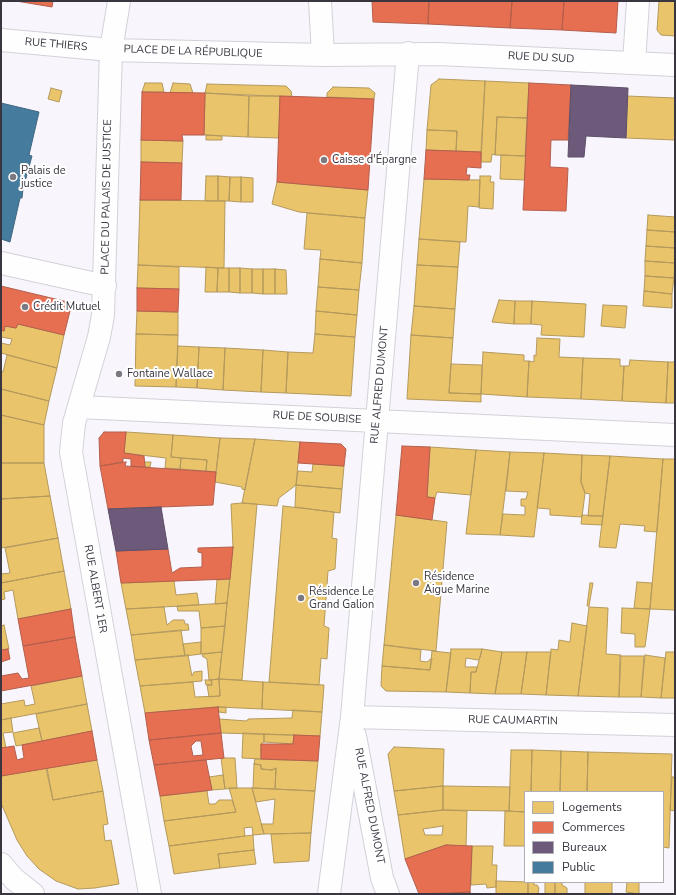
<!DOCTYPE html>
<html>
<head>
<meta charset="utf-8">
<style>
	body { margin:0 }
	#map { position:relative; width:676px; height:895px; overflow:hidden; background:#f8f6fc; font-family:"Nunito Sans",sans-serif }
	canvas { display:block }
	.frame { position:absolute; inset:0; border:2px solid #393640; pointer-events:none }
	.legend { position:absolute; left:524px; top:791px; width:140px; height:92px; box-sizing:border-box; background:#fff; border:1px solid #b0afb3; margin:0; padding:5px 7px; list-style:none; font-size:12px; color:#393640 }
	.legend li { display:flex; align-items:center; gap:8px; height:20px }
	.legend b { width:20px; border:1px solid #b0afb3 }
</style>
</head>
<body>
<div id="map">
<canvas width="676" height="895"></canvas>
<div class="frame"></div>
<ul class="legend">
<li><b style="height:11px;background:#e9c46a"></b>Logements</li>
<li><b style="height:11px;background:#e76f51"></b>Commerces</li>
<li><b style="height:11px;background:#6d597a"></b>Bureaux</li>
<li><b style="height:11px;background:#457b9d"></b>Public</li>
</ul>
</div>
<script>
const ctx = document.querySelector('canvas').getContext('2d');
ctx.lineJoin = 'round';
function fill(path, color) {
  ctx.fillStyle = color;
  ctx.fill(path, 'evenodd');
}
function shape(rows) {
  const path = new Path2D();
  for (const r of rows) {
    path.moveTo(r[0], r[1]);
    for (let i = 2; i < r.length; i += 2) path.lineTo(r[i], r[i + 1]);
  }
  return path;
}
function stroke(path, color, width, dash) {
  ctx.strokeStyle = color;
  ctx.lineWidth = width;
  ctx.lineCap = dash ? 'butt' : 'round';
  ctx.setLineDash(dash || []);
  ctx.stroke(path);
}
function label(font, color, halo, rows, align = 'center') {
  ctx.font = font + ' "Nunito Sans",sans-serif';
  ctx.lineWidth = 4;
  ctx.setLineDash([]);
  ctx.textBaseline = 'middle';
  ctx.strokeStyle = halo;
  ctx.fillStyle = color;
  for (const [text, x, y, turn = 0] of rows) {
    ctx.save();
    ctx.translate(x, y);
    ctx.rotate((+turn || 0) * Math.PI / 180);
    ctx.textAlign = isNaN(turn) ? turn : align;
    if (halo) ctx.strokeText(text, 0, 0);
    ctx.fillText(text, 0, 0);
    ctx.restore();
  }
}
const homes = shape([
	[659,1,675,1,675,36,661,35,657,30,659,1],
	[439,79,485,81,481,152,456,151,457,131,427,130,431,85,439,79],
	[485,81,529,83,527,118,497,117,495,155,492,154,491,162,481,162,485,81],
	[145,83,162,83,164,92,142,92,145,83],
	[173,83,190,84,193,93,170,93,173,83],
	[207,84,286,86,291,91,292,97,205,93,207,84],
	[333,87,369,88,375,93,374,99,327,97,327,93,333,87],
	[51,88,62,91,59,102,48,99,51,88],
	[205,93,249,96,248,137,204,135,205,93],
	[249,96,280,96,279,138,248,137,249,96],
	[627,96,675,98,675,140,626,138,627,96],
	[497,117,527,118,525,156,495,155,497,117],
	[427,130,457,131,456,151,426,150,427,130],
	[206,135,222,136,222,140,206,140,206,135],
	[141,140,183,141,182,163,141,162,141,140],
	[501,155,526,156,525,180,500,179,501,155],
	[206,176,218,176,218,201,205,201,206,176],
	[218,176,230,177,229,201,218,201,218,176],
	[480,176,491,176,490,182,494,182,493,209,479,208,480,176],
	[230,177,241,177,241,202,229,201,230,177],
	[241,177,253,178,253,202,241,202,241,177],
	[424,179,480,180,479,207,468,206,466,242,419,239,424,179],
	[277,182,368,190,365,218,299,212,272,204,277,182],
	[140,200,225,201,224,268,138,265,140,200],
	[307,213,365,218,362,263,320,259,321,250,304,249,307,213],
	[648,215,675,217,675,232,647,230,648,215],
	[647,230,675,232,675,248,646,246,647,230],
	[419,239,460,242,458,267,417,265,419,239],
	[646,246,675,248,675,263,645,261,646,246],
	[320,259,362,263,359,290,318,287,320,259],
	[645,261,675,263,674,278,645,276,645,261],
	[138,265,179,267,179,289,137,288,138,265],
	[417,265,458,267,455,309,414,306,417,265],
	[206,267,218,268,217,292,205,292,206,267],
	[218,268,229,268,229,292,217,292,218,268],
	[229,268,240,268,240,293,229,292,229,268],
	[240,268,252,269,252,293,240,293,240,268],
	[252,269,263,269,263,294,252,293,252,269],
	[263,269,275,269,275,294,263,294,263,269],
	[275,269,286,270,287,294,275,294,275,269],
	[645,276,674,278,672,294,644,291,645,276],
	[318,287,359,290,357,315,316,311,318,287],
	[644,291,672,294,672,308,643,306,644,291],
	[499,300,515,301,514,324,492,322,499,300],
	[515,301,532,301,531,324,514,324,515,301],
	[532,301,586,304,584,337,541,335,542,325,531,324,532,301],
	[603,305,627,306,625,328,601,326,603,305],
	[414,306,455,309,453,338,411,335,414,306],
	[137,311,178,312,178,335,136,334,137,311],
	[316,311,357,315,355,337,315,334,316,311],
	[18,324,64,335,57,368,1,353,1,343,10,345,12,339,1,337,1,330,4,331,5,326,16,328,18,324],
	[136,334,178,335,176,387,135,386,136,334],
	[315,334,355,337,351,396,286,393,288,352,313,353,315,334],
	[411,335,453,338,449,393,481,394,481,402,407,399,411,335],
	[537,338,560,339,559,357,583,358,581,399,527,397,529,361,534,362,534,355,536,356,537,338],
	[178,346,199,347,197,388,176,387,178,346],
	[199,347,225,348,223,390,197,388,199,347],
	[225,348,263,350,261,392,223,390,225,348],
	[263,350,288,352,286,393,261,392,263,350],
	[483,352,524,355,524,361,529,361,527,397,481,394,483,352],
	[7,355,57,368,49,401,1,389,1,371,3,372,7,355],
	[583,358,620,359,620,366,624,366,622,401,581,399,583,358],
	[630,360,668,362,666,403,622,401,624,366,629,366,630,360],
	[668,362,675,362,675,403,666,403,668,362],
	[451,364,482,365,481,394,449,393,451,364],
	[1,389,49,401,44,425,1,415,1,389],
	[1,415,44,425,44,463,1,463,1,415],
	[126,432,173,435,171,457,181,458,180,469,165,468,166,458,124,453,126,432],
	[173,435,220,438,216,472,206,471,207,460,171,457,173,435],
	[220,438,255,439,245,490,242,489,242,487,215,482,220,438],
	[255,439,300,442,296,485,279,498,277,506,242,503,255,439],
	[430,447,476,450,471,495,437,492,435,498,427,497,430,447],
	[476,450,510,452,500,535,466,534,476,450],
	[510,452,544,453,534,537,500,535,503,514,525,515,525,506,521,506,521,499,526,499,528,492,506,491,510,452],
	[544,453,582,455,581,482,585,493,582,517,550,515,550,509,537,508,544,453],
	[582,455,610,456,603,516,588,516,590,494,585,493,581,482,582,455],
	[610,456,663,459,657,532,644,531,645,526,620,524,616,548,599,547,610,456],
	[181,458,207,460,206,471,180,469,181,458],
	[663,459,675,459,675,610,650,609,663,459],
	[144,462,151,462,150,467,145,467,144,462],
	[1,463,44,463,50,496,1,499,1,463],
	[313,464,344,466,342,489,296,485,298,471,312,472,313,464],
	[296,485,342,489,340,513,295,507,296,485],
	[50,496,58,538,1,548,1,499,50,496],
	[242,503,257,504,242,680,219,679,233,547,231,504,242,503],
	[283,506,334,512,332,538,337,539,335,569,328,571,324,626,329,628,327,659,321,658,319,685,269,682,283,506],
	[396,515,447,522,436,651,384,645,396,515],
	[582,515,603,516,602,525,581,524,582,515],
	[58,538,64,571,1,583,1,574,10,573,5,548,58,538],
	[64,571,71,609,18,619,13,590,4,592,5,599,1,600,1,583,64,571],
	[230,579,227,603,215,604,217,580,230,579],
	[174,581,176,595,197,593,199,605,126,609,121,583,174,581],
	[637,582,652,583,650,609,634,608,637,582],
	[590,583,593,583,589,606,587,606,590,583],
	[227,603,225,626,201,628,199,611,178,611,177,606,227,603],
	[164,607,167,625,173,620,184,620,185,624,188,624,189,630,131,635,126,609,164,607],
	[589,607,608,608,606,654,621,655,619,697,578,696,589,607],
	[622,608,650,609,645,647,635,647,635,634,621,633,622,608],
	[572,623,587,626,578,696,546,695,551,649,558,650,559,640,570,642,572,623],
	[4,625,9,649,1,650,1,626,4,625],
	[225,626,222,652,201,654,201,628,225,626],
	[181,630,185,656,135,660,131,635,181,630],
	[201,642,201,654,185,656,183,644,201,642],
	[384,645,421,650,420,661,427,662,432,658,430,670,382,666,384,645],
	[451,649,482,649,480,658,478,660,466,658,465,667,477,667,476,672,471,672,470,693,446,692,451,649],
	[482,649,502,652,495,694,470,693,471,672,476,672,482,649],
	[432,651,451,653,446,692,386,691,381,686,382,666,430,670,432,651],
	[222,652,219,679,209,680,207,659,202,656,203,654,222,652],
	[502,652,527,652,521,694,495,694,502,652],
	[527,652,551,652,546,695,521,694,527,652],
	[666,652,675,652,675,698,661,698,666,652],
	[188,655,192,676,194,672,202,671,202,681,140,686,135,660,188,655],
	[645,655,665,658,661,698,641,697,645,655],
	[620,656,644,656,641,697,619,697,620,656],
	[82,676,87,704,1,720,1,704,24,700,25,706,35,704,31,686,82,676],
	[219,679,263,682,262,709,218,707,145,713,140,686,193,682,195,697,220,696,219,679],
	[219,679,220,696,209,697,207,685,212,685,211,680,219,679],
	[205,680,211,680,212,685,206,685,205,680],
	[263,682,324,685,322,712,262,709,263,682],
	[87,704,92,731,42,741,36,714,87,704],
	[218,707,226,707,226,713,219,712,218,707],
	[293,710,322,712,320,736,221,733,219,719,247,721,248,719,292,718,293,710],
	[11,718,13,732,3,733,6,748,1,748,1,720,11,718],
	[39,728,42,741,16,746,13,733,39,728],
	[243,733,264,734,264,742,261,744,261,759,242,758,243,733],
	[264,734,294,735,293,744,264,742,264,734],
	[394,747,444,749,443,786,394,791,388,754,394,747],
	[511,750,532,750,531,792,525,792,525,812,509,811,511,750],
	[532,750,561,751,560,792,531,792,532,750],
	[561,751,588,752,587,792,560,792,561,751],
	[588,752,672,754,669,848,663,847,663,792,587,792,588,752],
	[221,758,235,758,237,788,225,789,221,758],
	[255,759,318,761,315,791,275,789,276,768,272,770,261,769,261,765,254,764,255,759],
	[97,760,103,791,53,800,47,768,97,760],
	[254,764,261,765,261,769,272,770,276,768,275,789,253,788,254,764],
	[46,768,53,800,103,791,108,824,103,825,105,841,111,840,119,884,95,888,78,889,56,881,39,869,27,856,17,840,1,803,1,776,46,768],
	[223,775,225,789,212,790,209,777,223,775],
	[672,777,675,777,675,811,670,810,672,777],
	[443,786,510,787,509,811,443,810,443,786],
	[443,786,443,810,398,815,394,791,443,786],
	[229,788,252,788,264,834,253,835,252,827,244,828,245,836,169,846,164,821,236,812,229,788],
	[252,788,315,791,311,833,264,834,261,824,273,824,275,799,256,802,252,788],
	[207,791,209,804,215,804,219,800,232,800,236,812,164,821,160,796,207,791],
	[443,810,467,811,466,846,446,845,405,859,398,815,443,810],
	[443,826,442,835,425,835,423,829,443,826],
	[505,811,525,812,525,846,504,846,505,811],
	[311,833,309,861,274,863,271,834,311,833],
	[253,835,254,850,218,854,220,868,174,874,169,846,253,835],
	[472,846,493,846,492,865,497,865,496,887,487,888,486,884,471,885,472,846],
	[254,850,256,864,220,868,218,854,254,850],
	[496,881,528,882,528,894,496,894,496,881],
	[528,882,534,882,534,885,537,885,539,888,538,894,528,894,528,882],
	[545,882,555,882,555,894,545,894,545,882],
	[555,882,562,882,562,885,567,888,567,894,555,894,555,882],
	[585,882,612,882,612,894,585,894,585,882],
	[627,882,639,882,639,894,626,892,627,882]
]);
fill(homes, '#e9c46a');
stroke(homes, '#b4995d', 1);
const shops = shape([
	[16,1,53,1,52,7,16,1],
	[372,1,429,1,428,24,373,22,372,1],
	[429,1,512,1,510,28,428,24,429,1],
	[512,1,564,1,562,30,510,28,512,1],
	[564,1,618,1,616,33,562,30,564,1],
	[529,83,571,85,568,140,551,140,550,167,568,168,566,211,523,210,529,83],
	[142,92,205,93,204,135,182,135,183,141,141,140,142,92],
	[280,96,374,99,368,190,277,182,280,96],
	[426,150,481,152,481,168,467,167,466,175,470,175,469,180,424,179,426,150],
	[141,162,182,163,181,200,140,200,141,162],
	[1,286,72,303,64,335,18,324,16,328,5,326,4,331,1,330,1,286],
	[137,288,179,289,178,312,137,311,137,288],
	[104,432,126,432,124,453,144,456,145,467,131,466,131,459,123,458,123,462,100,466,99,438,104,432],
	[300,442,341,444,346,449,344,466,298,463,300,442],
	[402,446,430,447,427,497,435,498,432,520,396,515,402,446],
	[126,462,125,466,216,472,213,505,108,509,100,466,126,462],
	[233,547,230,579,121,583,116,551,168,549,172,573,180,568,202,567,202,553,198,552,198,548,233,547],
	[71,609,75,637,23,646,18,619,71,609],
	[75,637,82,676,1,691,1,676,18,673,22,679,29,678,23,646,75,637],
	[8,649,10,659,1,662,1,650,8,649],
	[218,707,221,733,149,740,145,713,218,707],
	[92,731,97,760,1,776,1,748,14,746,17,760,24,758,22,745,92,731],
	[221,733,224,758,154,765,149,740,221,733],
	[196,741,201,741,203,755,193,756,191,746,196,741],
	[294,735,320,736,318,761,261,759,261,744,293,744,294,735],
	[206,760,212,790,160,796,154,765,206,760],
	[446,845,472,846,470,892,419,894,405,859,446,845],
	[470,892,471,894,438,894,470,892]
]);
fill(shops, '#e76f51');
stroke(shops, '#b35e4c', 1);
const offices = shape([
	[571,85,628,88,626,138,586,136,584,157,568,157,571,85],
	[161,507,168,549,116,551,108,509,161,507]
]);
fill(offices, '#6d597a');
stroke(offices, '#5d4e69', 1);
const public = shape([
	[1,103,39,112,29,155,32,156,23,189,22,198,20,198,10,242,1,239,1,103]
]);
fill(public, '#457b9d');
stroke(public, '#416681', 1);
const minor = shape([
	[119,1,111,50,103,315,99,337,74,423,71,452,150,894],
	[320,1,323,55],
	[1,40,111,50,323,55,438,54,675,65],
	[634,63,638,1],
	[1,263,105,286],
	[79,407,675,435],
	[352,717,675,725],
	[355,736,382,878,388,894],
	[1,864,14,879,33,894],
	[329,894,352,717,408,53]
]);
stroke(minor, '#d3d1d8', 24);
stroke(minor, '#fefeff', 22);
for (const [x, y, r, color] of [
	[324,160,4,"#7c7982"],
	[13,177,4,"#7c7982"],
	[25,307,4,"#7c7982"],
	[119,374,4,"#7c7982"],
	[416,583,4,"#7c7982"],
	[301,598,4,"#7c7982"]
]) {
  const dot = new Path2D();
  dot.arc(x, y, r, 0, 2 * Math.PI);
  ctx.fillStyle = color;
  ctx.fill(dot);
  stroke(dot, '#fff', 1.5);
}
label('11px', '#393640', '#fff', [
	["RUE THIERS",56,45,5],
	["PLACE DE LA RÉPUBLIQUE",193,52,2],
	["RUE DU SUD",541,58,3],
	["PLACE DU PALAIS DE JUSTICE",107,197,-89],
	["RUE ALFRED DUMONT",380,385,-85],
	["RUE DE SOUBISE",317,418,3],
	["RUE ALBERT 1ER",95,589,80],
	["RUE CAUMARTIN",513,721,1],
	["RUE ALFRED DUMONT",369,806,79]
]);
label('11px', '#393640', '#fff', [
	["Caisse d'Épargne",332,160],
	["Palais de",21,171],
	["justice",21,184],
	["Crédit Mutuel",33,307],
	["Fontaine Wallace",127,374],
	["Résidence",424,577],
	["Aigue Marine",424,590],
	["Résidence Le",309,592],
	["Grand Galion",309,605]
], 'left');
</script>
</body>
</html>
